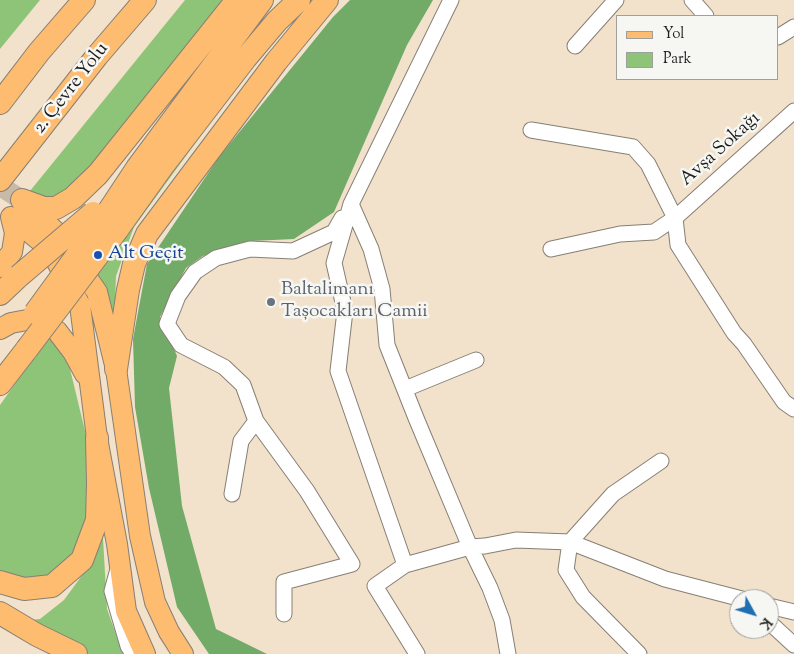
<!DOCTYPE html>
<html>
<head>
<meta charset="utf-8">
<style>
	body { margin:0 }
	#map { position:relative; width:794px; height:654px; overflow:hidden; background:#f2e2cb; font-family:"Sorts Mill Goudy",serif }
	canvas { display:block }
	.legend { position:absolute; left:616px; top:15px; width:162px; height:65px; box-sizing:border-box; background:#f6f6f2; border:1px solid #9f9f9c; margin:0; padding:6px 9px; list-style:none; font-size:15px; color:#1c1c1c }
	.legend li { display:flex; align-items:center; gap:10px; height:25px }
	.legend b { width:25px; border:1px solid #9f9f9c }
	.north { position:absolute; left:729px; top:589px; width:50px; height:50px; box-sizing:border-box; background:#f6f6f2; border:1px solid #9f9f9c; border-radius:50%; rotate:129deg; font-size:14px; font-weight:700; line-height:20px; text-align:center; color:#1c1c1c }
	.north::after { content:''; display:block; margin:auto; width:18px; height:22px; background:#1f6fb2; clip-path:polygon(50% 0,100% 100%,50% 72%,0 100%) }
</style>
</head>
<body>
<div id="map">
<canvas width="794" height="654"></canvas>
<ul class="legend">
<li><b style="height:6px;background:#fdbc6f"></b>Yol</li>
<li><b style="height:14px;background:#8ec477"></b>Park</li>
</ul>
<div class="north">K</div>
</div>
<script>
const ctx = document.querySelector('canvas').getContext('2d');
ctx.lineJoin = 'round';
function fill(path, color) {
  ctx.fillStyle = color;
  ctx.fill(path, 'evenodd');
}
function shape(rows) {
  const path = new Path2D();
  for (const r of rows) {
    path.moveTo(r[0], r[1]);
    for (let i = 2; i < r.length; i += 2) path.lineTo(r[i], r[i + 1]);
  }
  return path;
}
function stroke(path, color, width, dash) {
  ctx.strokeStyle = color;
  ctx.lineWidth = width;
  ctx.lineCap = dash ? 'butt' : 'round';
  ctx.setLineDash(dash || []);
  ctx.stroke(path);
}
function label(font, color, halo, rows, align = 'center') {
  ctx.font = font + ' "Sorts Mill Goudy",serif';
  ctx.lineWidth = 5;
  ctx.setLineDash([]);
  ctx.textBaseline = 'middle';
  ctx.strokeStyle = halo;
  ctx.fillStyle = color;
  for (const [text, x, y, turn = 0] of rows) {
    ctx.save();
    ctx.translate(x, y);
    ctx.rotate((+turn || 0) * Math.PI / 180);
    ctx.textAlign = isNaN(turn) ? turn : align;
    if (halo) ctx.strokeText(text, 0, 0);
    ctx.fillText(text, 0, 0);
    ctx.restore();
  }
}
fill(shape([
	[0,0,40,0,0,49],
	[185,0,230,0,93,167,59,200,40,200,30,191],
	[250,68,134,227,116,276,114,325,94,270],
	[50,335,58,342,70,369,86,435,89,519,74,559,53,578,25,581,0,575,0,405],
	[102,520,107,609,123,654,85,654,20,621,40,619,64,600,94,559]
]), '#8ec477');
fill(shape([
	[350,0,433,0,407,45,334,212,294,239,251,241,203,256,186,268,160,317,177,356,169,388,182,506,216,629,267,654,209,654,177,607,149,488,135,407,133,339,147,264,219,157,333,17]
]), '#72aa68');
stroke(shape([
	[0,186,22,200]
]), '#c7baa8', 20, [20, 10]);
const minor = shape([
	[692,0,706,16],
	[778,37,794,27],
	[575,46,616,0],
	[531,130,633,147,648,164,675,218,678,245,734,333,744,344,784,402,794,409],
	[351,204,371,249,382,289,387,345,416,418,470,547,485,546,516,540,570,542,613,494,661,461],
	[551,249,620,234,654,232,675,218,794,111],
	[405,389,476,360],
	[232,494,241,441,256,421],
	[405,565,470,547,490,588,502,620,508,654],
	[118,569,112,591,128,646,133,654],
	[769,606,794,612],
	[284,614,284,582,352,564,307,491,256,421,243,385,224,367,181,345,167,324,178,296,195,272,216,258,250,249,293,251,334,232,342,218],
	[769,622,794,645],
	[417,654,375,586,405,565,338,371,345,311,334,263,351,204,451,0],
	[639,654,583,597,566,570,570,542,665,579,742,599]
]);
const major = shape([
	[23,201,55,231,97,292,116,369,140,536,155,602,169,632,183,654],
	[11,217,45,245,57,262,80,305,97,438,117,544,126,611,145,654],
	[0,267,12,252,15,233,11,217],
	[0,329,11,323,27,320,41,321,57,331,73,352,85,374]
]);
const highway = shape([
	[0,103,39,52,84,0],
	[0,180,97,56,145,0],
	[22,200,44,208,56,208,73,198,98,174,237,0],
	[102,221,137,168,262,0],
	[117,230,162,167,245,59,277,21,299,0],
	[0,294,19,276],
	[116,369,128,290,134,264,147,234,276,62,327,0],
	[0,384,27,349],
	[0,582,24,589,52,586,82,560,97,520,98,483,97,438],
	[0,613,37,635,76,654]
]);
stroke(minor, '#877f74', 17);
stroke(major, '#877f74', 22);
stroke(highway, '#877f74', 24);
stroke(minor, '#fff', 15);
stroke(major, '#fdbc6f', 20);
stroke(highway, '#fdbc6f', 22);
const highwayBridge = shape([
	[19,276,93,213],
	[35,313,102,221],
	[27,349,117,230]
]);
stroke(highwayBridge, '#877f74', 24, []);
stroke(highwayBridge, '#fdbc6f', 22);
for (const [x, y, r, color] of [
	[98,255,5,"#1a4fb4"],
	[271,302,5,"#6b7280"]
]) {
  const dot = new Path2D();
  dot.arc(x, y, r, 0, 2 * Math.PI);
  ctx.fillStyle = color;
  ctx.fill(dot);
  stroke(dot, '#f6f6f2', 2);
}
label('19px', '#1c1c1c', '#f6f6f2', [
	["2. Çevre Yolu",72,89,-52],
	["Avşa Sokağı",721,150,-42]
]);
label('19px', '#164399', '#f6f6f2', [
	["Alt Geçit",108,255]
], 'left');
label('19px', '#5b616d', '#f6f6f2', [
	["Baltalimanı",281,291],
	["Taşocakları Camii",281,313]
], 'left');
</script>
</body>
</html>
